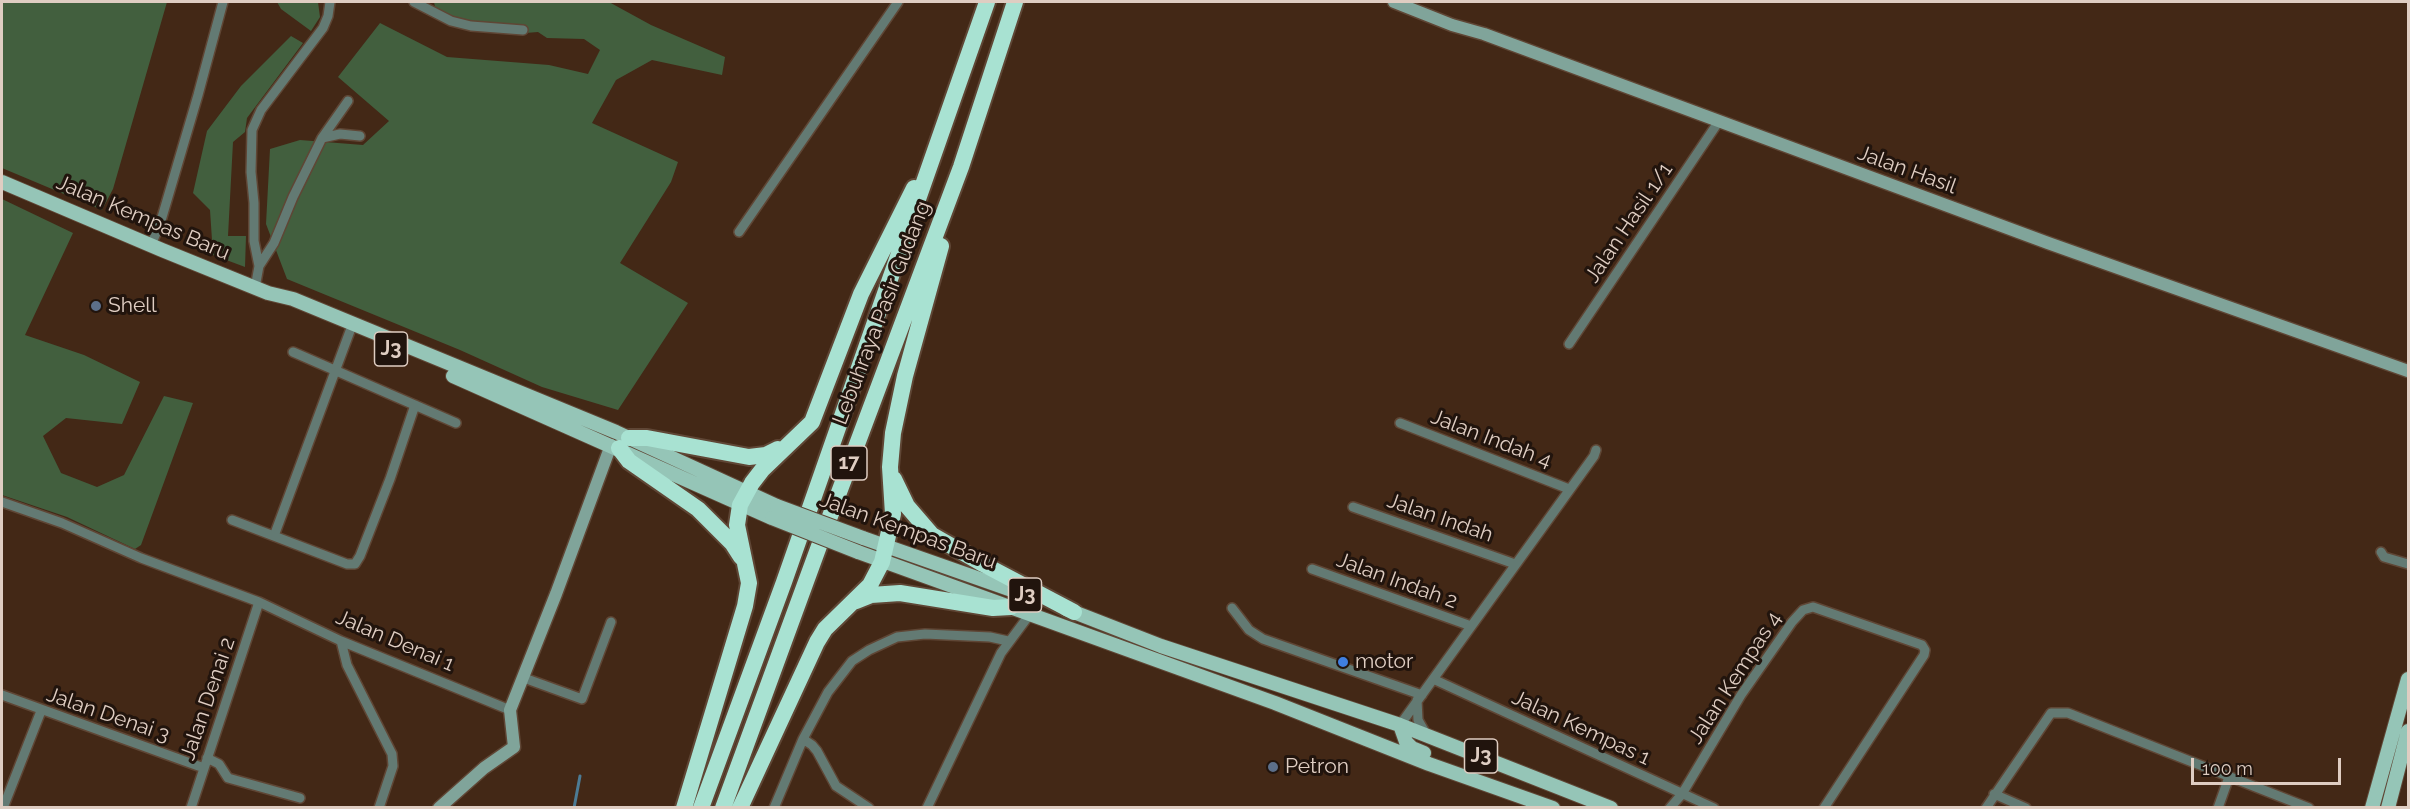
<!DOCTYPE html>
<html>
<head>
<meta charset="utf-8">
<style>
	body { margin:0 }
	#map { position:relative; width:2410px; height:809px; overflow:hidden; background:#432816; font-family:Raleway,sans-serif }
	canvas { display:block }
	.frame { position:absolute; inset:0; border:3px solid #dfcdc2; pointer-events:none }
	.scale { position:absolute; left:2191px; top:758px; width:150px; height:27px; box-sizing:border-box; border:3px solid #dfcdc2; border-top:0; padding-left:8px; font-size:18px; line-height:21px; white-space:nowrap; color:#dfcdc2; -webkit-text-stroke:4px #21140d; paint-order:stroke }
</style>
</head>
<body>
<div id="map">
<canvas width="2410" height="809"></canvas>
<div class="frame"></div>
<div class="scale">100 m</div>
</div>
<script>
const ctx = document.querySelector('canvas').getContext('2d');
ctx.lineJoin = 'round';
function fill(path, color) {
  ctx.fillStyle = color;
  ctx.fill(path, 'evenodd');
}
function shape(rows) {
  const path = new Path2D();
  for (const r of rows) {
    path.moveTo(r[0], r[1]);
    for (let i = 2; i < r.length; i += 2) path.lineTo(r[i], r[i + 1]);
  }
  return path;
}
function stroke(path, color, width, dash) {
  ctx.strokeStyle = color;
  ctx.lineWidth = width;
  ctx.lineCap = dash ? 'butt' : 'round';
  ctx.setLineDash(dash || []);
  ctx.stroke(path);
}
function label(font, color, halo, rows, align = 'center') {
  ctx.font = font + ' Raleway,sans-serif';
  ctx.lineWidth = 6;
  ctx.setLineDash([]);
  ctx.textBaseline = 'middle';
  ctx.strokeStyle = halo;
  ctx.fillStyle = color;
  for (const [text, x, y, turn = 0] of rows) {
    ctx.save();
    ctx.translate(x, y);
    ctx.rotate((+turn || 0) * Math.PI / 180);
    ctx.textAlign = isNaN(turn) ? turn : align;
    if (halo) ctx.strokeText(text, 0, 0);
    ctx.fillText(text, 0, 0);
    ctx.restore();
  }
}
fill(shape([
	[2,2,167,2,113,189,102,210,2,168],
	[277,2,318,2,320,17,311,31,281,9],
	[434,2,609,2,651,25,725,57,722,75,652,60,616,80,592,123,678,162,671,182,620,263,688,303,618,410,542,387,460,350,287,279,266,224,270,149,300,140,363,145,389,121,338,77,380,23,447,57,549,65,588,74,600,50,584,39,547,38,538,32,513,34,437,16],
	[291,36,303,43,247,118,245,132,233,142,228,236,246,236,245,267,213,255,210,210,193,193,207,131,241,86],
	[2,199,73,233,25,335,84,355,140,382,122,424,66,418,43,436,61,473,97,487,124,475,164,396,193,403,141,545,135,549,67,517,2,495]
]), '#425f3e');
stroke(shape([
	[574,808,580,776]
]), '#4c7b94', 3);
const street = shape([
	[414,2,451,21,471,26,523,30],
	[322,138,340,134,360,136],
	[739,232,898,2],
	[151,245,160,224,198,95,223,2],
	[259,266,274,243,293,197,322,138,348,101],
	[255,288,259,266,254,241,254,203,251,172,252,130,261,110,323,28,328,16,330,2],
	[1569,344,1719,121],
	[293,352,456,423],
	[1400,423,1569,489],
	[2,502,62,523,141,558,259,602,341,641,510,710],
	[1353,507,1515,564],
	[232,520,347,564,355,564,360,556,390,479,415,405],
	[274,536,350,331],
	[2381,552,2384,557,2408,564],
	[1312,569,1471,626],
	[1232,608,1249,630,1263,639,1422,695],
	[341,641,347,665,392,754,393,766,379,808],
	[524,678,582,699,611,622],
	[1433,679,1714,808],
	[2,695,204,768],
	[1417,700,1418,720,1426,734],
	[1400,725,1594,456,1596,450],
	[803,739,812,745,817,751,836,786,869,808],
	[207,758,219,764,228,778,300,798],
	[1994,794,2026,808],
	[3,808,41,711],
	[191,808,259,602],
	[774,808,803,739,828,692,852,661,869,650,897,637,925,634,990,637,1008,641],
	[927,808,1001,653,1030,614],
	[1670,808,1682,794,1741,695,1792,622,1803,610,1813,607,1922,645,1925,650,1924,655,1824,808],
	[1986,808,2051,713,2068,713,2309,808],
	[2218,808,2229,777]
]);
const secondary = shape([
	[1394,2,1452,25,1484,34,2048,243,2408,371],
	[439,808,484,768,514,747,510,710,556,594,611,445]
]);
const primary = shape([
	[2,182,162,250,268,293,293,299,616,432,777,506],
	[453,376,772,518],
	[863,538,1037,599],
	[858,552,1275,703,1429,764,1553,808],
	[1066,609,1161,646,1400,725,1611,808],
	[1400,725,1406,742,1412,748,1424,753],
	[2372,808,2408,679],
	[2388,808,2408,731]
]);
const highway = shape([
	[629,438,647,438,749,457,766,455,778,449],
	[619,448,629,461,698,509,732,543,741,557],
	[894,479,907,506,932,535,983,564,1074,612],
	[856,601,871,595,900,593,993,608,1011,607],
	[684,808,745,606,749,583,737,525,740,505,752,483,762,470,812,422,861,294,914,188],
	[701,808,784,582,987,2],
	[723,808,826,527,961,167,1015,2],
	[740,808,817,642,825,629,870,585,882,562,893,514,890,467,893,433,905,376,941,246]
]);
stroke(street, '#5f4635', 12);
stroke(secondary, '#5f4635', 15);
stroke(primary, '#5f4635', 16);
stroke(highway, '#5f4635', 20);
stroke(street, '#637a73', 9);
stroke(secondary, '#80a49a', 12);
stroke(primary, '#95c5b7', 14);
stroke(highway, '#a8e2d2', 16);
const primaryBridge = shape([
	[777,506,863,538],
	[772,518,858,552]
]);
stroke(primaryBridge, '#5f4635', 16, []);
stroke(primaryBridge, '#95c5b7', 14);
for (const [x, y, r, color] of [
	[96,306,6,"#5c6f8a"],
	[1343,662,6,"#3f7fe0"],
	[1273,767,6,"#5c6f8a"]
]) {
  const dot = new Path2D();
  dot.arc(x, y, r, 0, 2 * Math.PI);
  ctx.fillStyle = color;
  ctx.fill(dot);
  stroke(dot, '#21140d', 2);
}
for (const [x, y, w] of [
	[391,349,33],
	[849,463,36],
	[1025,595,33],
	[1481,756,33]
]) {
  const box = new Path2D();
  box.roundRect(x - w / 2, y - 17, w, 34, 4.5);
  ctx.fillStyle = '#21140d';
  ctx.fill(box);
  stroke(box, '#dfcdc2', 1.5);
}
label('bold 20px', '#dfcdc2', null, [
	["J3",391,349],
	["17",849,463],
	["J3",1025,595],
	["J3",1481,756]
]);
label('21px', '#dfcdc2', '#21140d', [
	["Jalan Hasil",1907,170,20],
	["Jalan Kempas Baru",143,218,23],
	["Jalan Hasil 1/1",1629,223,-56],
	["Lebuhraya Pasir Gudang",882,313,-69],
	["Jalan Indah 4",1491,439,21],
	["Jalan Indah",1440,518,19],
	["Jalan Kempas Baru",908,531,20],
	["Jalan Indah 2",1397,581,20],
	["Jalan Denai 1",395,641,23],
	["Jalan Kempas 4",1735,678,-57],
	["Jalan Denai 2",208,699,-71],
	["Jalan Denai 3",108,715,19],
	["Jalan Kempas 1",1581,728,25]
]);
label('21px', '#dfcdc2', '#21140d', [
	["Shell",108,306],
	["motor",1355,662],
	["Petron",1285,767]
], 'left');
</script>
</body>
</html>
